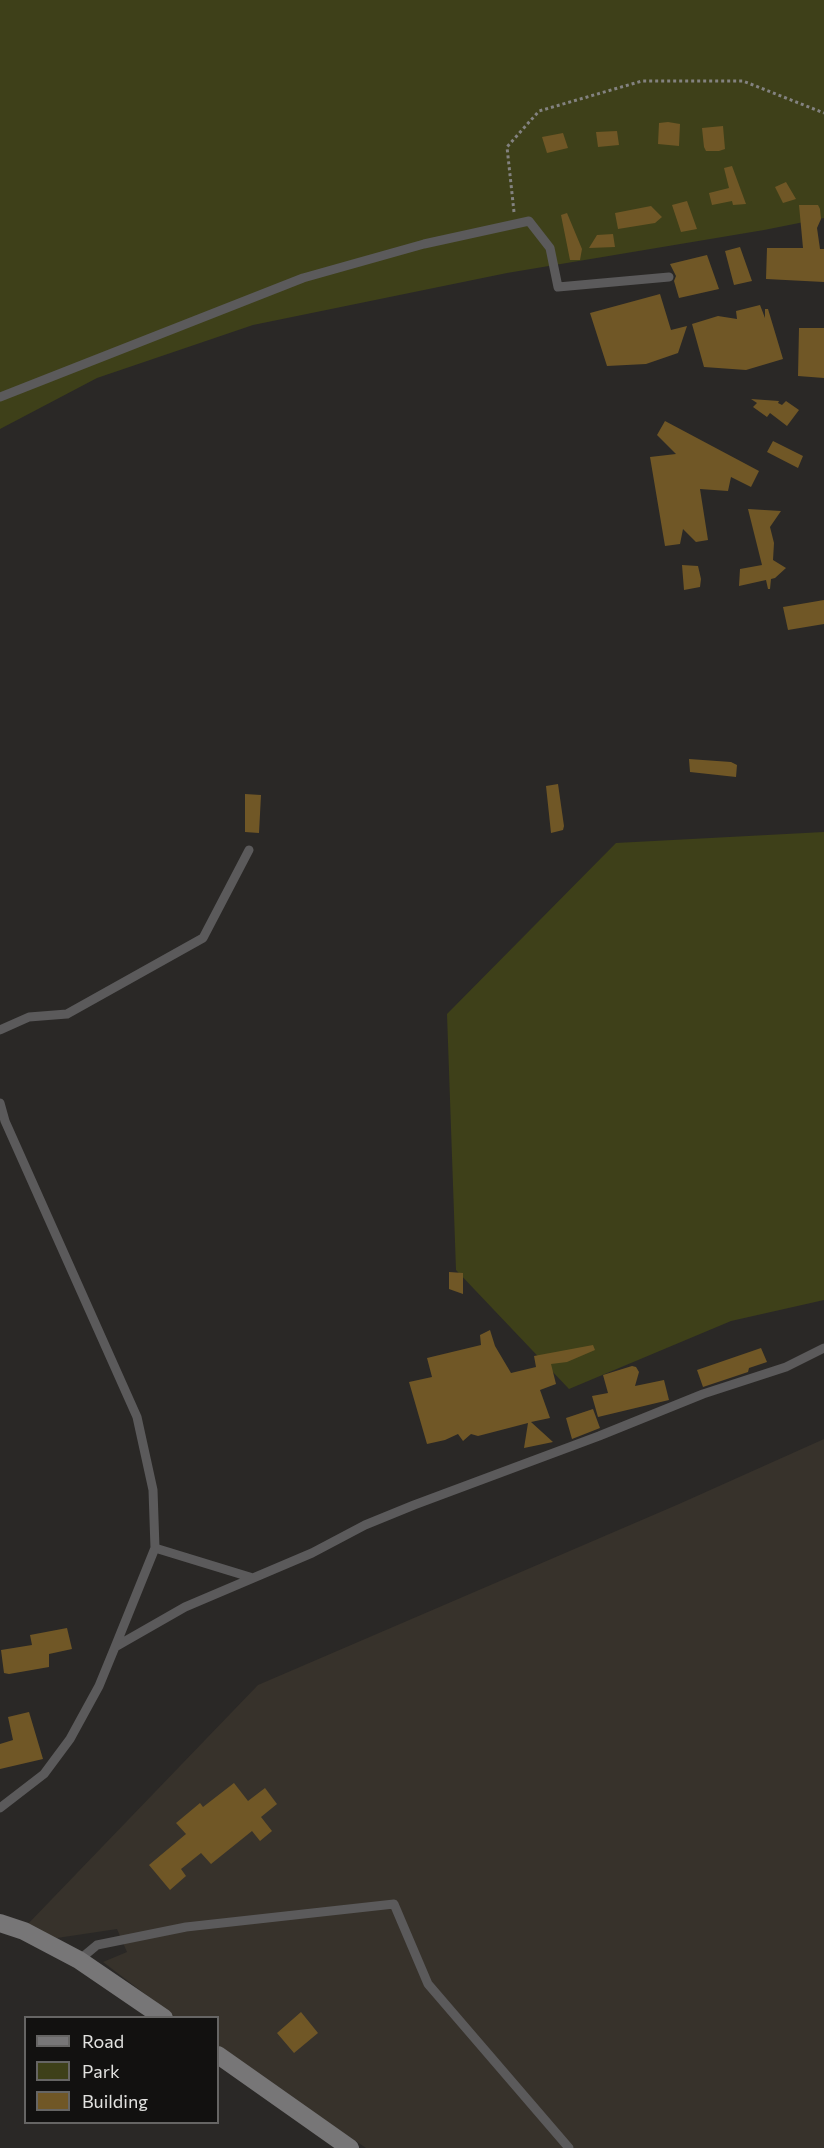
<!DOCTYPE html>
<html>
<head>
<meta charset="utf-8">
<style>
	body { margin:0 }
	#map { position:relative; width:824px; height:2148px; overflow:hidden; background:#2a2826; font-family:Commissioner,sans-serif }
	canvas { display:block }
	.legend { position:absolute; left:24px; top:2016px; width:195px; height:108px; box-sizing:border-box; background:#121110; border:2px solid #666564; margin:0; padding:8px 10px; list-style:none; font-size:18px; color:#e3e3e1 }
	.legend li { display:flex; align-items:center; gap:12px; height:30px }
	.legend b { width:30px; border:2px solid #666564 }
</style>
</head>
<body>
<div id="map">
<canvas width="824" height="2148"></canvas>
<ul class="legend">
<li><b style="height:8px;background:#777677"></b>Road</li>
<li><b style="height:16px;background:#3e4019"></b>Park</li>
<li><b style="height:16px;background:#705726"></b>Building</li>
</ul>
</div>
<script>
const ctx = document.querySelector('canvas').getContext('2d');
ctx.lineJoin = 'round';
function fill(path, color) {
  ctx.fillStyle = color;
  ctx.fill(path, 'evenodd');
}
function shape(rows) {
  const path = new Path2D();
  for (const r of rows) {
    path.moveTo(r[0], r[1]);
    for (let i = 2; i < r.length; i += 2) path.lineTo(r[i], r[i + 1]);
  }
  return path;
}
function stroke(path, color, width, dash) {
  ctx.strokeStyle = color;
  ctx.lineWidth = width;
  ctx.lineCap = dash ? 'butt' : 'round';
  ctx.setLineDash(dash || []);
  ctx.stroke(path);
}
fill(shape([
	[824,1439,824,2148,366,2148,218,2048,218,2018,175,2017,103,1962,127,1952,117,1929,57,1938,26,1926,258,1685,679,1504]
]), '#37322b');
fill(shape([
	[0,0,824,0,824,218,764,230,507,273,253,325,97,378,0,429],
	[824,832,824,1300,731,1321,569,1389,456,1270,447,1014,616,843]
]), '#3e4019');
fill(shape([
	[668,122,680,124,679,146,658,144,659,123],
	[723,126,725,149,719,151,706,151,704,147,702,128],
	[617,131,619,145,598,147,596,132],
	[563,133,568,148,547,153,542,137],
	[732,166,746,204,733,205,732,201,712,205,709,193,729,188,724,168],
	[786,182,796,199,783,203,775,187],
	[687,201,697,229,681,232,672,205],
	[799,205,818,205,820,209,821,219,817,228,820,249,824,249,824,282,766,279,767,248,803,248],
	[651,206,662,217,655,223,618,229,615,213],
	[567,213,582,249,580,260,570,260,561,215],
	[613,234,615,247,589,248,597,235],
	[740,247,752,281,734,285,725,251],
	[707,255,719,289,679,298,674,281,676,276,670,264],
	[660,294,671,330,687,326,678,353,646,364,607,366,590,313],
	[760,305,765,318,765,309,768,309,783,359,746,370,704,367,692,324,718,316,737,319,736,311],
	[799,328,824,328,824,378,798,376],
	[751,399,779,401,778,403,782,405,786,401,799,410,787,426,770,413,767,417,753,407,757,403],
	[665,421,759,471,751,487,731,477,728,491,700,489,708,540,696,542,683,529,680,544,665,546,650,457,676,454,657,435],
	[773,441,803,456,798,468,767,452],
	[748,509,781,511,770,527,774,543,773,560,786,568,775,578,771,579,770,589,768,589,766,580,739,586,740,569,762,565],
	[682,565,698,566,701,579,700,587,684,590],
	[824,600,824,624,788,630,783,607],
	[689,759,731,762,737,765,736,777,690,772],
	[558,784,564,826,563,830,551,833,546,786],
	[245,794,261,795,259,833,245,832],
	[449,1272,463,1273,463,1294,449,1289],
	[490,1330,495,1346,511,1373,536,1367,534,1356,593,1345,595,1350,567,1362,551,1364,556,1384,540,1390,550,1418,531,1422,553,1442,524,1448,528,1423,478,1436,471,1434,463,1441,458,1434,445,1440,427,1444,409,1382,432,1377,427,1358,481,1345,480,1335],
	[761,1348,767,1362,749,1368,748,1372,703,1387,697,1370],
	[632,1366,636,1367,639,1372,635,1386,664,1380,669,1400,598,1417,592,1396,608,1393,603,1375],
	[593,1409,600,1428,572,1439,566,1418],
	[67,1628,72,1649,49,1654,49,1667,9,1674,4,1673,1,1650,32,1645,30,1635],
	[29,1712,43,1759,0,1769,0,1744,13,1740,8,1717],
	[234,1783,248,1801,265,1788,277,1804,261,1817,272,1831,260,1841,252,1831,211,1864,201,1853,181,1869,186,1876,170,1890,149,1865,186,1834,176,1823,200,1803,203,1807],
	[301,2012,318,2033,294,2053,277,2033]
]), '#705726');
stroke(shape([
	[514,212,507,147,539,111,642,81,743,81,824,113]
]), '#838280', 3, [3, 3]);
stroke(shape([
	[0,397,303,278,424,244,529,221,550,248,558,287,669,277],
	[0,1030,29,1017,67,1014,203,938,249,850],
	[0,1103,5,1121,137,1417,153,1490,155,1548,115,1647],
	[155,1548,253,1578],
	[0,1808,44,1774,70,1739,99,1686,115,1647,185,1607,312,1553,365,1525,414,1505,599,1436,703,1394,786,1367,824,1348],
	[79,1960,97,1945,186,1927,394,1904,428,1984,569,2148]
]), '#5b5a5b', 9);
stroke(shape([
	[0,1923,24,1931,79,1960,164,2018],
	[218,2055,350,2148]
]), '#777677', 18);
</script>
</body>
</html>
